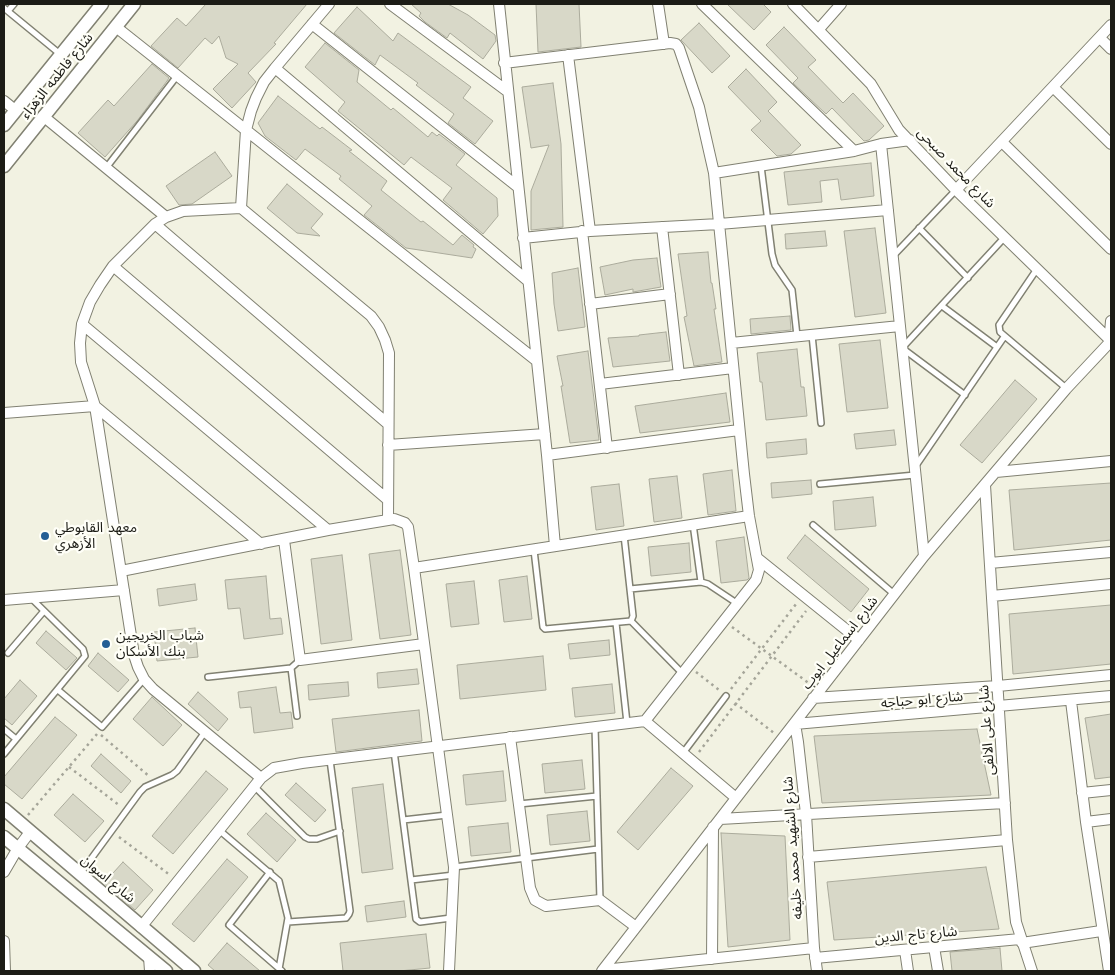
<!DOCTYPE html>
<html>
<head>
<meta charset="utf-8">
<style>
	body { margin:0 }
	#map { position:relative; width:1115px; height:975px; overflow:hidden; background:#f2f2e2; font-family:"Work Sans",sans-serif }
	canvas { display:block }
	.frame { position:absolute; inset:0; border:5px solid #1c1c16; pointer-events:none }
</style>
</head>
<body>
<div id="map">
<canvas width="1115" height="975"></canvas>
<div class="frame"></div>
</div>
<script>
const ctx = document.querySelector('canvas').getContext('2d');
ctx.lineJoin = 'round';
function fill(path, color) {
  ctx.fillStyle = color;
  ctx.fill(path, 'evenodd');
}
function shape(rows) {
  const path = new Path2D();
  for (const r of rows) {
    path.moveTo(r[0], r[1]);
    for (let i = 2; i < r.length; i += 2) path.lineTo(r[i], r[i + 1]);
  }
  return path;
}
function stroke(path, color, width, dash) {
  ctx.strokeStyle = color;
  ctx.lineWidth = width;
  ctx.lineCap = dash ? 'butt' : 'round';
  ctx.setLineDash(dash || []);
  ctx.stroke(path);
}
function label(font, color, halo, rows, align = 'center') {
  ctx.font = font + ' "Work Sans","Noto Sans Arabic",sans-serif';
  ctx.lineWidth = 4.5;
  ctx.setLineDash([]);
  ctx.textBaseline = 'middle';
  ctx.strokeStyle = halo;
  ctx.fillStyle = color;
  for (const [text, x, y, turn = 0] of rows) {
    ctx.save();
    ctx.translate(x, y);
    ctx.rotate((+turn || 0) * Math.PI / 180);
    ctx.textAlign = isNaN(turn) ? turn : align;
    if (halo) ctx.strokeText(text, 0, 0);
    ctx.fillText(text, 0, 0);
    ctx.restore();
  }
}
const building = shape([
	[206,4,307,4,274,43,276,44,248,73,256,82,232,108,213,89,238,64,226,58,219,36,212,44,205,38,178,68,151,46,177,18,186,26,206,4],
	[411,4,448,4,468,15,495,35,496,41,483,59,450,33,447,38,425,22,419,16,421,13,411,4],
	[536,4,579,4,581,47,538,52,536,4],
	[727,4,763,4,771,12,754,30,727,4],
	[357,7,393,41,398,33,471,87,463,98,493,121,475,144,448,123,454,114,416,85,418,83,380,55,375,65,334,33,357,7],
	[699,23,730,56,712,73,681,40,699,23],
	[784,27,816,60,808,67,843,103,853,93,884,126,869,140,864,141,832,108,826,114,793,83,798,78,766,45,784,27],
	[325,43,359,70,357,82,391,110,393,108,428,137,432,132,437,136,439,134,465,154,456,165,497,198,498,216,483,234,443,200,452,188,411,157,404,165,338,111,345,102,305,67,325,43],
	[152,64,169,78,167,81,137,121,105,157,78,133,108,100,114,106,152,64],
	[746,69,777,102,768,111,801,145,791,154,777,156,751,130,761,121,728,87,746,69],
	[553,83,561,144,563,227,531,230,531,191,549,145,531,148,522,87,553,83],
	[278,96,320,129,322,127,352,150,349,151,387,181,381,190,421,222,423,221,453,245,462,235,474,245,473,247,476,249,472,258,406,248,364,215,372,206,339,179,341,176,305,149,296,160,265,136,258,123,278,96],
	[215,152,232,176,192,204,179,205,166,186,215,152],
	[871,163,874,196,841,200,838,179,820,181,822,202,788,205,784,172,871,163],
	[287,184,323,214,311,228,320,236,297,233,267,208,287,184],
	[875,228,886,313,855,317,844,231,875,228],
	[825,231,827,246,786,249,785,234,825,231],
	[708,252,711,283,712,283,716,309,714,309,722,362,694,366,684,317,687,316,678,254,708,252],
	[657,258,661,287,633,292,633,289,605,295,600,267,633,260,657,258],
	[578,268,585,327,558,331,554,304,552,273,578,268],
	[790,316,791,330,751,334,750,319,790,316],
	[666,332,670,361,613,367,608,338,639,336,639,335,666,332],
	[880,340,888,408,847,412,839,344,880,340],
	[797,349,801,387,804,387,807,416,766,420,762,382,760,382,757,353,797,349],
	[588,351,599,440,570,443,561,386,563,386,557,356,588,351],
	[1015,380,1037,399,982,463,960,445,1015,380],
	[726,393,730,422,640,433,635,406,726,393],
	[894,430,896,445,856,449,854,434,894,430],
	[806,439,807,454,767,458,766,443,806,439],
	[732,470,736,511,708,515,703,474,732,470],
	[677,476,682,518,654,522,649,479,677,476],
	[811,480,812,494,772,498,771,483,811,480],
	[1111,483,1111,540,1014,550,1009,490,1111,483],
	[619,484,624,526,596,530,591,487,619,484],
	[873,497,876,526,835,530,833,501,873,497],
	[805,535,869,589,851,612,787,558,805,535],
	[744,537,749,578,747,580,721,583,716,541,744,537],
	[689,543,691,572,651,576,648,547,689,543],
	[400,550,411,635,380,639,369,554,400,550],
	[342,555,352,640,321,644,311,559,342,555],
	[266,576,270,619,281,618,283,634,244,639,240,608,228,609,225,580,266,576],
	[527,576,532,619,504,622,499,580,527,576],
	[474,581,479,624,451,627,446,584,474,581],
	[195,584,197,600,159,606,157,589,195,584],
	[1111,605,1111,664,1013,674,1009,614,1111,605],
	[195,628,198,657,157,661,154,632,195,628],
	[46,631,77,658,66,670,36,643,46,631],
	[609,640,610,655,570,659,568,644,609,640],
	[98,653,129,680,118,692,88,666,98,653],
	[543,656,546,690,460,699,457,665,543,656],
	[417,669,419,684,378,688,377,673,417,669],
	[20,680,37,696,12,725,4,718,4,699,20,680],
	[348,682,349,696,309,700,308,685,348,682],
	[612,684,615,713,575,717,572,688,612,684],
	[276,687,280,713,291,712,293,728,254,733,251,707,240,708,238,692,276,687],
	[198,692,228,719,218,731,188,704,198,692],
	[152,697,182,725,163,746,133,719,152,697],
	[419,710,422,741,336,752,332,719,419,710],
	[1111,714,1111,777,1095,779,1085,718,1111,714],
	[55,717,77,735,22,799,4,784,4,777,55,717],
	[977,729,991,795,822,803,814,736,977,729],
	[101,754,131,781,121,793,91,766,101,754],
	[582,760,585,789,545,793,542,764,582,760],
	[671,768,693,786,638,850,617,832,671,768],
	[206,771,228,789,173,854,152,836,206,771],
	[503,771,506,801,466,805,463,775,503,771],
	[296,783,326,810,315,822,285,795,296,783],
	[383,784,393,869,362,873,352,788,383,784],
	[73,794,104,821,85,842,54,815,73,794],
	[587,811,590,841,550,845,547,815,587,811],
	[266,813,296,840,277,862,247,834,266,813],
	[508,823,511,852,471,856,468,827,508,823],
	[721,833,785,836,790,940,728,947,721,833],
	[227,859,248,877,194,942,172,924,227,859],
	[123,862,153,890,135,910,104,883,123,862],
	[986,867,999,929,834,940,827,882,986,867],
	[404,901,406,917,367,922,365,906,404,901],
	[426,934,430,968,399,971,343,971,340,943,426,934],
	[227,943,260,971,215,971,208,965,227,943],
	[1000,948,1002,971,952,971,950,952,1000,948]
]);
fill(building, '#d8d8c8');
stroke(building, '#abab9c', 1);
const service = shape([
	[4,8,60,54],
	[8,11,14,4],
	[761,166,772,254,775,265,792,290,797,336],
	[106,168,177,76],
	[919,228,968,278],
	[894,255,956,190],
	[1037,269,999,325,1000,332,1066,388],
	[942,306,997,347],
	[812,335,821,423],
	[965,395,902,348,1004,238],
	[915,467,1004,337],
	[820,484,915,475],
	[693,524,701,582],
	[813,525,894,594],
	[534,550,543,627,545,629,631,621,633,616,624,535],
	[630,589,701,582,708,584,738,604],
	[631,621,683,674],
	[616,623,627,723],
	[8,653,44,611],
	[208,677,291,668],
	[58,690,102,727,144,679],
	[297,716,291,668,300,660],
	[595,727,600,900],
	[4,729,16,739],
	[394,751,416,919,420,922,451,918],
	[683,753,726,696],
	[4,754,85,656,83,649,31,598],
	[254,786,305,837,309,839,317,839,340,831],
	[519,804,597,796],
	[403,820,447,815],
	[219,830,279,881,288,918,279,969],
	[454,867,598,849],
	[270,872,229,925,282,971],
	[80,874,140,792,145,787,172,775,177,771,205,732],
	[411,880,454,875],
	[288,922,346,918,349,914,350,911,330,760]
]);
const minor = shape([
	[390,4,507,91],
	[499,4,547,455,555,546],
	[658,4,664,44],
	[702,4,854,151],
	[793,4,871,84,899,130,956,190,1111,341],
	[312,24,518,187],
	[116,27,537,361],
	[819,29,841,4],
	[1100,38,1111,49],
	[568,55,590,231],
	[275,68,528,281],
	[1053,87,1111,144],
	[4,101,15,110],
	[43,116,166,217],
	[1002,142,1111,249],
	[881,144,924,556],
	[714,173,854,151,881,144,910,140],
	[956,190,1111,25],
	[241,208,246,130,251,111,256,98,264,82,275,68,329,4],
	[155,224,388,424],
	[662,227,679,375],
	[582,231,607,448],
	[523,238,590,231,719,224,888,210],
	[113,266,388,500],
	[590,304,670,294],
	[82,324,328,530],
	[1111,341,1110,333,1111,321],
	[731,343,900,326],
	[600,384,733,368],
	[4,413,95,406,261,544],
	[388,445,545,434],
	[547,455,739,430],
	[996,472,1111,461],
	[985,485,1007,840,1016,922,1032,971],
	[284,540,300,660,424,644],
	[757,558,859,640],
	[990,563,1111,552],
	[414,568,749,516],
	[121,571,328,530,394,519,405,523,408,527,414,568,454,867,449,971],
	[992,596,1111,584],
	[4,600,124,590],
	[813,698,998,686,1111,675],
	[1071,701,1086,822,1109,971],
	[645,721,736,798],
	[510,737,530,888,535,900,546,906,600,900,636,927],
	[261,778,153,689,144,679,138,667,134,655,95,406,81,362,80,343,82,324,90,302,100,285,113,266,155,224,166,217,183,211,241,208,371,316,379,327,385,340,389,353,388,520],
	[1082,793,1111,790],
	[720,819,1005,803],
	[1086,822,1111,819],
	[808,857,1007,840],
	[4,872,18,848,30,832],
	[141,927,261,778,274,768,302,763,645,721,756,580,759,570,749,516,744,474,714,173,699,107,679,48,676,44,670,43,504,63],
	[4,941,5,971],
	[1022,943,1101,931],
	[934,947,938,971],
	[905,950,908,971],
	[149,957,150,971],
	[815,958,1020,939],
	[712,959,713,827],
	[603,970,814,948],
	[602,971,924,556,1066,389,1111,341],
	[817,971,814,948,806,814,798,742,795,724,1111,696]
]);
const tertiary = shape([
	[4,125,102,4],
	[4,166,134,4],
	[4,809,194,971],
	[4,837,166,971]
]);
stroke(service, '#818172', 8);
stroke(minor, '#818172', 12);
stroke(tertiary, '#818172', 15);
stroke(shape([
	[732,627,810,684],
	[696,672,719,690],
	[731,689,796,604],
	[735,703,774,733],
	[101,735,150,777],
	[699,752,806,611],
	[69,767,119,805],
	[28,815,97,734],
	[119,837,170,875]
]), '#a5a599', 2.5, [2.5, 4]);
stroke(service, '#fff', 5);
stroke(minor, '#fff', 10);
stroke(tertiary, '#fff', 12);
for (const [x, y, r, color] of [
	[45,536,5,"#245e95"],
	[106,644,5,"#245e95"]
]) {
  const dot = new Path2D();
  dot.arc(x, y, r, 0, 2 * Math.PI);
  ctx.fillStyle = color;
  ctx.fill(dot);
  stroke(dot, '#fffff8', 2);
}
label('14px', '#1c1c16', '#fffff8', [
	["شارع فاطمه الزهراء",57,76,-51],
	["شارع محمد صبحى",956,168,46],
	["شارع اسماعيل ايوب",840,643,-52],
	["شارع ابو حباجه",922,700,-5],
	["شارع على الالفى",987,730,-94],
	["شارع الشهيد محمد خليفه",793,848,-94],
	["شارع اسوان",108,879,40],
	["شارع تاج الدين",916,935,-5]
]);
label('14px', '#1c1c16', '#fffff8', [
	["معهد القابوطي",55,528],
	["الأزهري",55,544],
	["شباب الخريجين",116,636],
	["بنك الأسكان",116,652]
], 'left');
</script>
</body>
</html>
